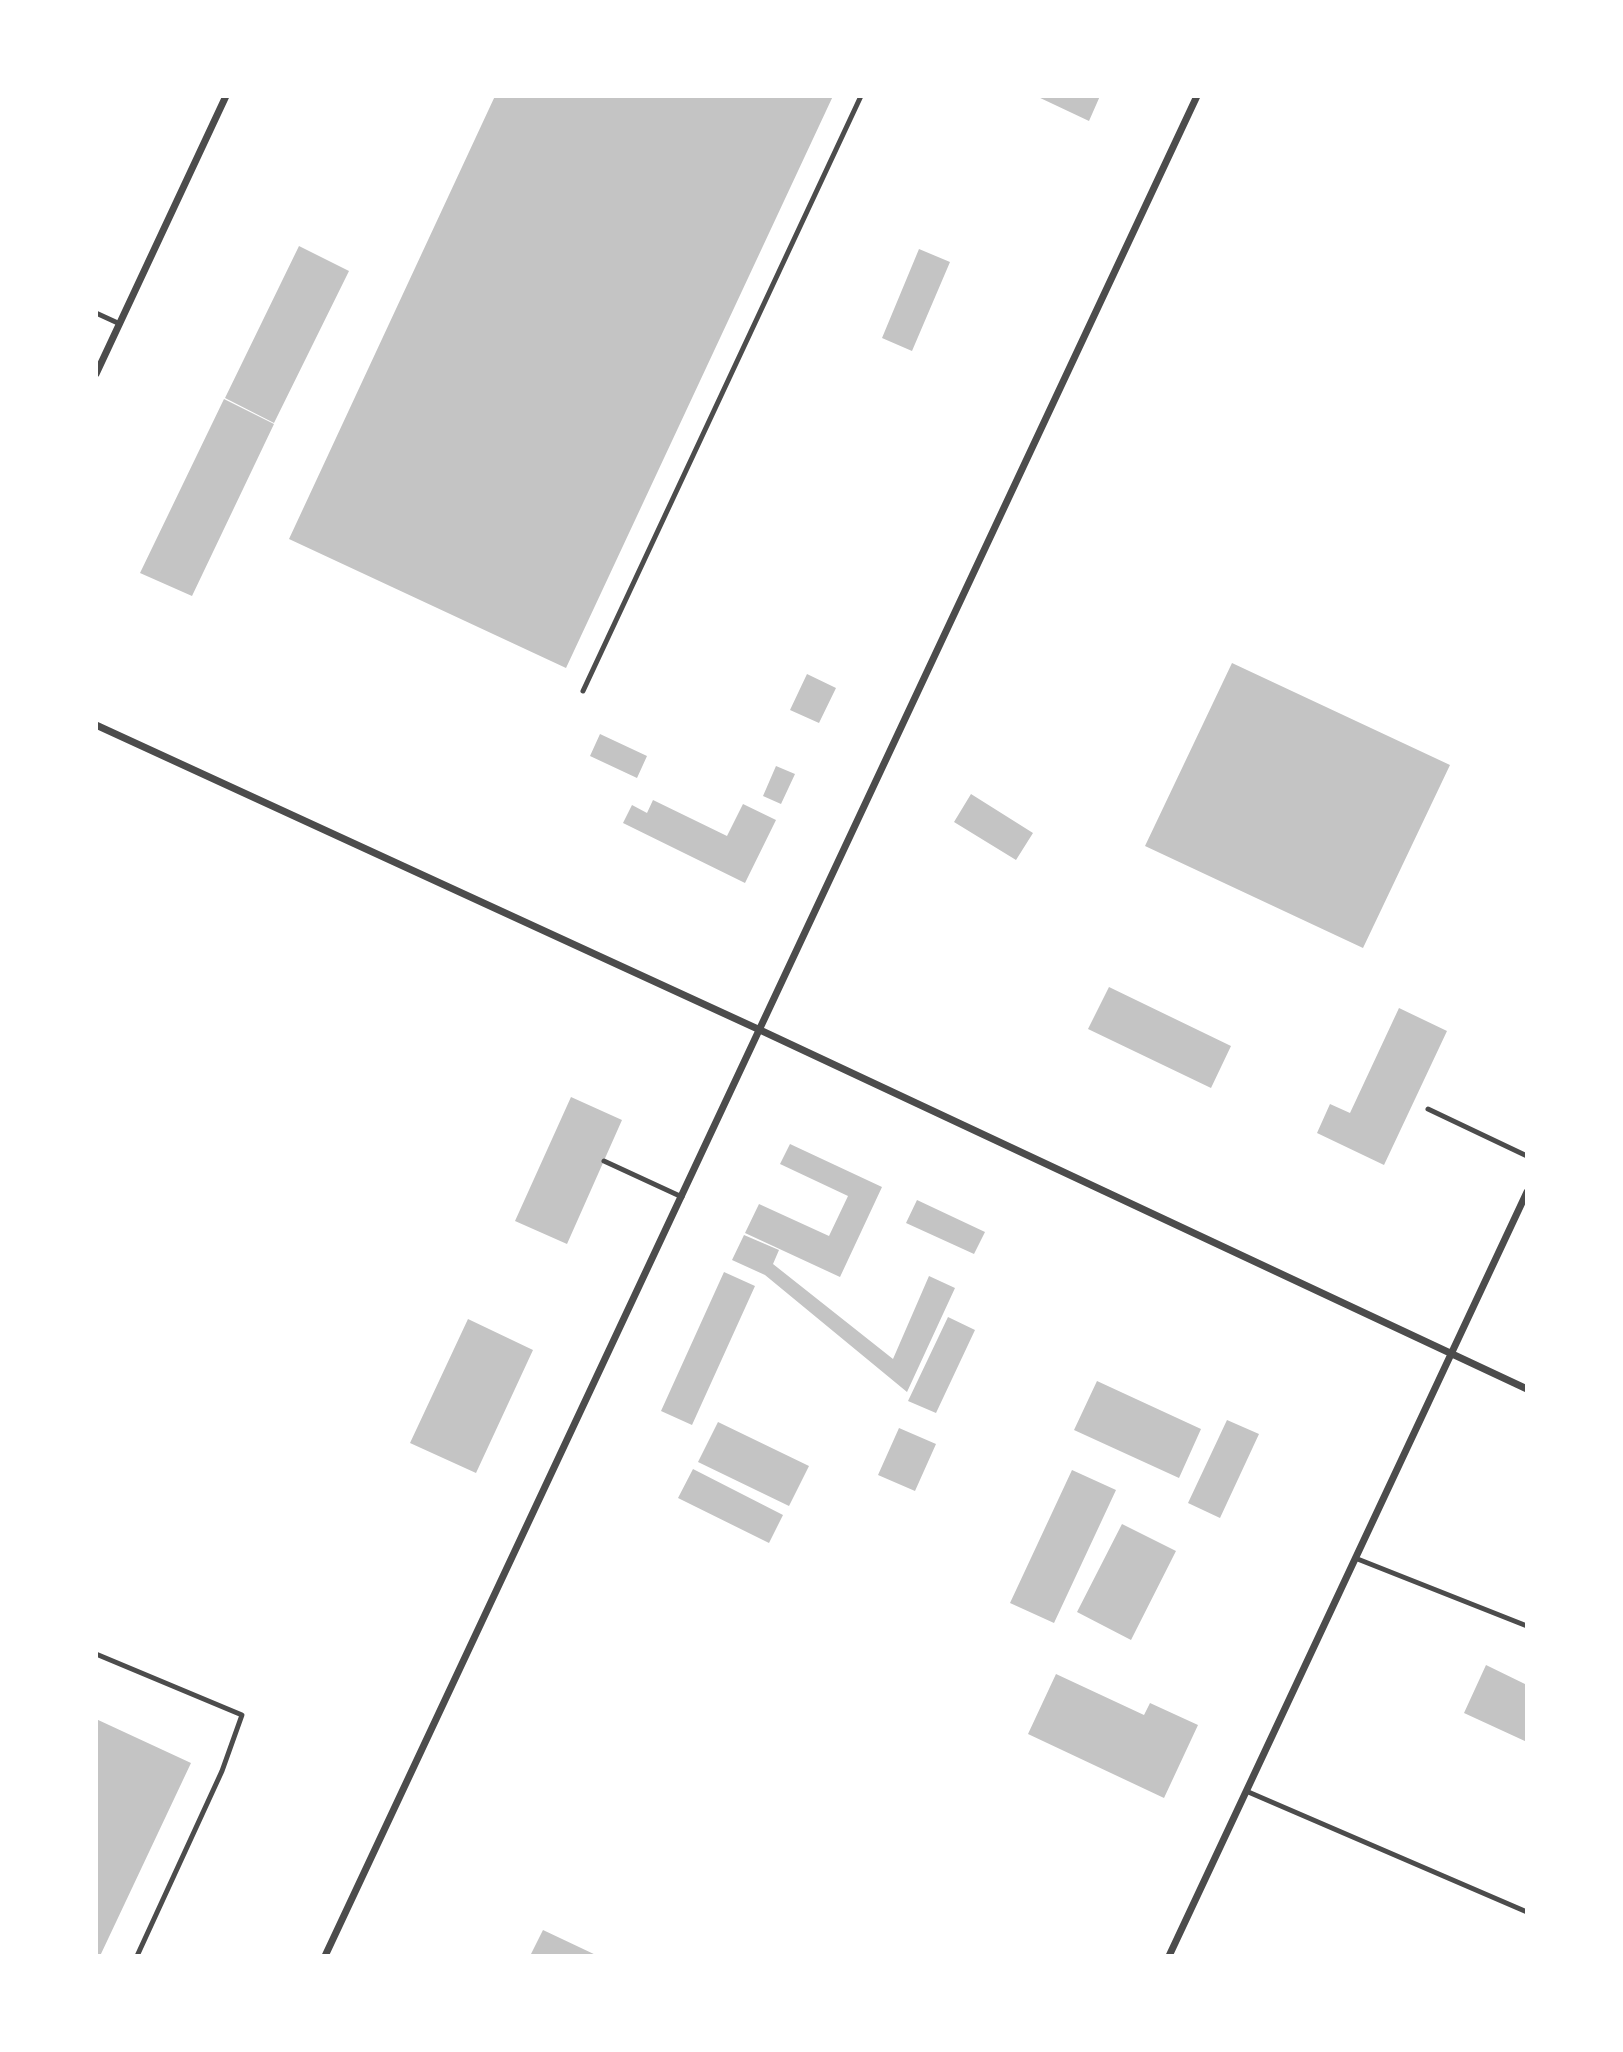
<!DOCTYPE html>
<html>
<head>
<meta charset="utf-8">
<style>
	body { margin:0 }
	#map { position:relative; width:1623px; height:2052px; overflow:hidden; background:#fff; font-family:Overpass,sans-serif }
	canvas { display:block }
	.frame { position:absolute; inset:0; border:98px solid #fff; pointer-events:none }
</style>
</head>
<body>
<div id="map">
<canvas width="1623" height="2052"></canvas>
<div class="frame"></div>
</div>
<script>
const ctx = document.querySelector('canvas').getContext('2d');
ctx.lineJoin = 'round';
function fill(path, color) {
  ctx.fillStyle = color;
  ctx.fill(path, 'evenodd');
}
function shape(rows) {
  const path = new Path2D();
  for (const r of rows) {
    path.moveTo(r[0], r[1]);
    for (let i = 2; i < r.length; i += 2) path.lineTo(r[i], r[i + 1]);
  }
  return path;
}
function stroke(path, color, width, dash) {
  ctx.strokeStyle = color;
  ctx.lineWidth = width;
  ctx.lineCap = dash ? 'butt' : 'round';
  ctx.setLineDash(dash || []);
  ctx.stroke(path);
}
fill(shape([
	[495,96,833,96,566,668,289,539],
	[1036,96,1100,96,1089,121],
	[299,246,349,271,274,423,225,398],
	[919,249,950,262,912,351,882,338],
	[224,399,274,424,192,596,140,573],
	[1232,663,1450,765,1363,948,1145,846],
	[807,674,836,688,819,723,790,710],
	[600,734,647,756,637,778,590,756],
	[776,766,795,774,781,804,763,796],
	[971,794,1033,833,1016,860,954,822],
	[653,800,727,836,743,804,776,820,745,883,623,823,632,805,647,813],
	[1109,987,1231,1046,1211,1088,1088,1029],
	[1399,1008,1447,1031,1384,1165,1317,1133,1330,1104,1350,1113],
	[571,1097,622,1120,567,1244,515,1221],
	[790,1144,882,1187,840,1277,745,1233,759,1204,829,1236,848,1196,780,1164],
	[917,1200,985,1232,974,1254,906,1223],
	[744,1235,779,1250,773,1264,893,1359,929,1276,955,1288,907,1392,765,1275,732,1260],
	[724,1272,755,1286,692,1425,661,1411],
	[948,1317,975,1330,936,1413,908,1401],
	[468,1319,533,1350,476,1473,410,1443],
	[1097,1381,1201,1429,1179,1478,1074,1430],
	[1227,1420,1259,1434,1220,1518,1188,1503],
	[718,1422,809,1466,789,1506,698,1462],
	[899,1428,936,1444,915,1491,878,1475],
	[693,1469,783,1515,769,1543,678,1498],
	[1072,1470,1116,1490,1054,1623,1010,1603],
	[1122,1524,1176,1551,1131,1640,1077,1612],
	[1486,1665,1527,1685,1527,1742,1464,1713],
	[1056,1674,1144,1715,1150,1703,1198,1725,1164,1798,1028,1734],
	[96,1719,191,1763,100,1956,96,1956],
	[543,1930,598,1956,530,1956]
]), '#c4c4c4');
stroke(shape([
	[96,313,120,324],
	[583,691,861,96],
	[1428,1109,1527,1156],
	[604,1161,682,1197],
	[1355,1558,1527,1626],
	[96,1654,242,1715,222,1771,137,1956],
	[1246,1791,1527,1912]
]), '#4c4c4c', 5);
stroke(shape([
	[96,374,226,96],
	[96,725,760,1030,1527,1389],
	[325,1956,1197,96],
	[1169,1956,1527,1192]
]), '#4c4c4c', 7);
</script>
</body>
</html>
